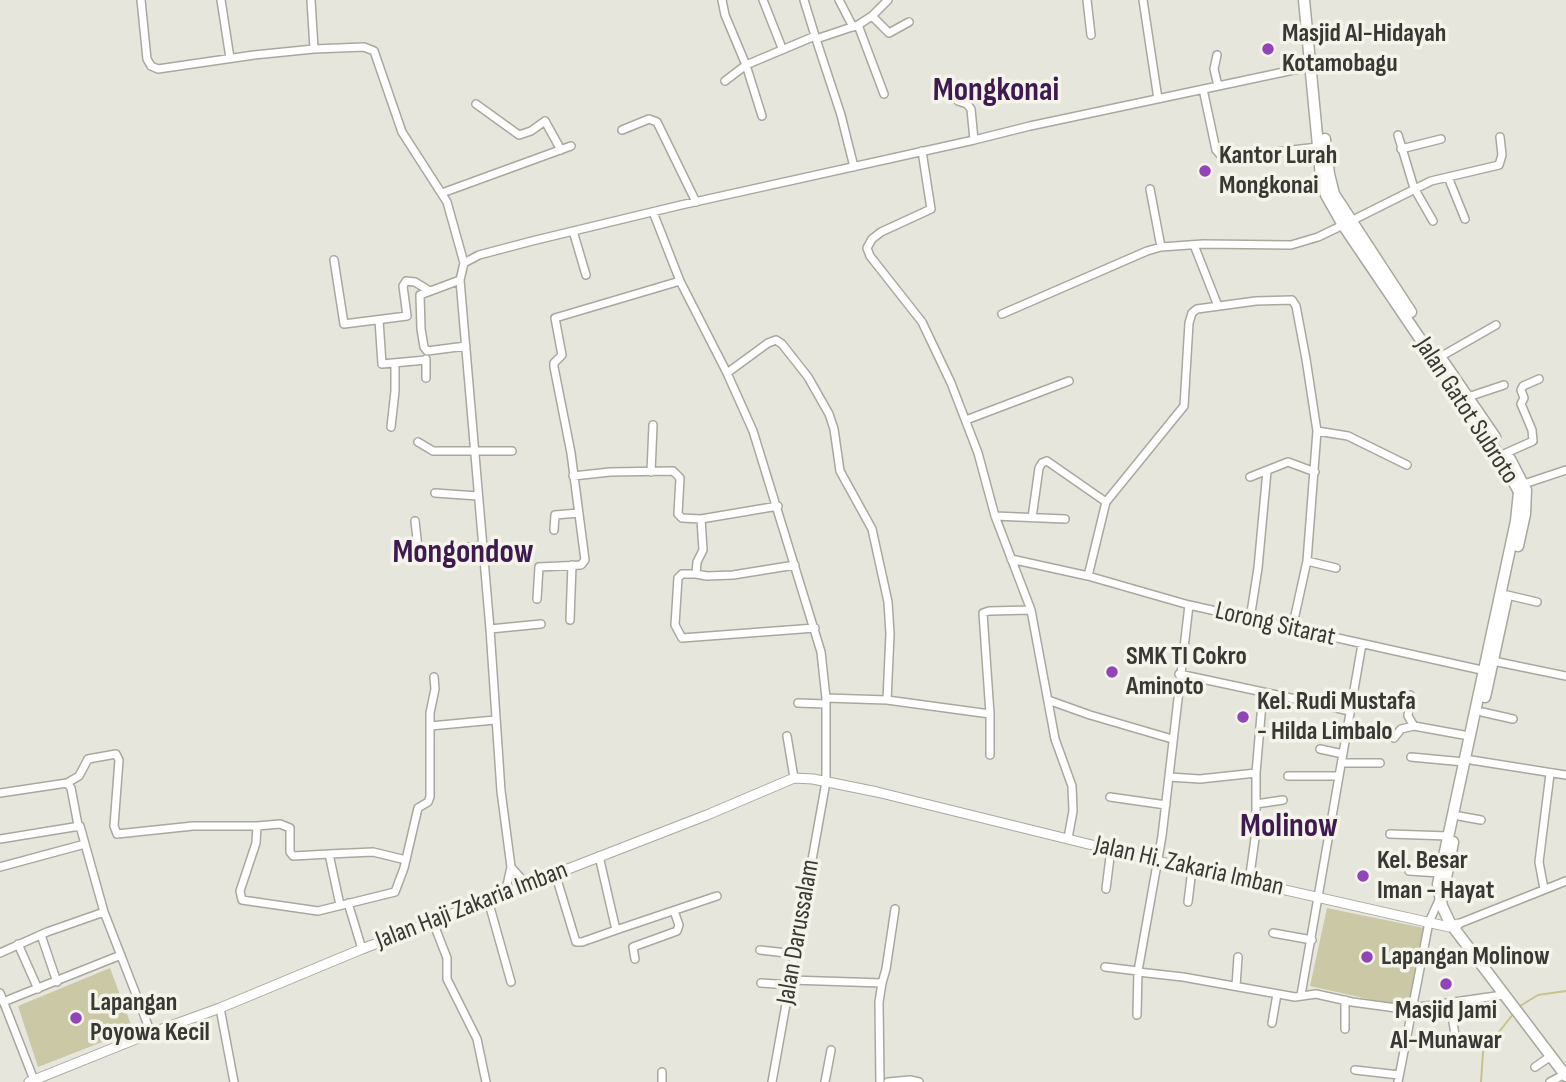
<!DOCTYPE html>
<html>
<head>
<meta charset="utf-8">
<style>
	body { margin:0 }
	canvas { display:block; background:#e7e6dd }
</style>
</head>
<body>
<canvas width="1566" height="1082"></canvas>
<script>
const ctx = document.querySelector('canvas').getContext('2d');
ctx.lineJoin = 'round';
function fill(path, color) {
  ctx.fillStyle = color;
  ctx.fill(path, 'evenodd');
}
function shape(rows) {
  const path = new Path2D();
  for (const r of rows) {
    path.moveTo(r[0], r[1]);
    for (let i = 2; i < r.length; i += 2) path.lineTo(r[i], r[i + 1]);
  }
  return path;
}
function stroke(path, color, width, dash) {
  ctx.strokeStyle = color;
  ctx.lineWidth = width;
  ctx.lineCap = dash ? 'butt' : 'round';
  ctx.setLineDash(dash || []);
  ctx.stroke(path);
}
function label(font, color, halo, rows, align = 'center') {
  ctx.font = font + ' "Sofia Sans Condensed",sans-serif';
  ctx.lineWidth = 7;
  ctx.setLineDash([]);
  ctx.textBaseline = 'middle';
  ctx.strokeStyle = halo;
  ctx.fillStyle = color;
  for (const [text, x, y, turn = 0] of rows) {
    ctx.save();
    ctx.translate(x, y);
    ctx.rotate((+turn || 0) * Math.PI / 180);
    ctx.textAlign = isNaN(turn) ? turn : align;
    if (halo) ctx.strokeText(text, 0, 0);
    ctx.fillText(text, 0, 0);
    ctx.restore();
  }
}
fill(shape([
	[1327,908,1424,928,1408,1008,1310,986],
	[110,968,133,1030,38,1067,18,1006]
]), '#cbc8a6');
stroke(shape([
	[1520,1006,1538,995,1566,991],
	[1481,1082,1483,1052,1514,1013]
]), '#c8c28b', 2);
const minor = shape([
	[141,0,147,59,151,66,158,69,254,55,314,49,364,47,374,51,402,132,447,202,464,263],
	[221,0,230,58],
	[311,0,314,49],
	[722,0,725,15,746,65,762,116],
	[763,0,782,48],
	[804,0,816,39],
	[839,0,853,27],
	[1087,0,1091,35],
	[1143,0,1158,99],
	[872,16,889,33,909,22],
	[858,25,884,94],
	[1217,55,1214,69,1218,86],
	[725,81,746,65,815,36],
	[1203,89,1216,150,1223,158,1318,147],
	[958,101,967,104,971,109,974,140],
	[476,104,519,135,531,131,545,121,561,150],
	[622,130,649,119,657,122,696,202],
	[1398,135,1414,188,1433,221],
	[1401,149,1441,139],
	[922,151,931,209,881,232,872,239,867,248,870,256,922,322,951,383,978,453,995,516,1031,610,1055,739,1072,786,1073,811,1068,838],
	[854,167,841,115,816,39,858,25,872,16,888,0],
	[1448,177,1465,219],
	[1150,189,1161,247],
	[442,193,571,146],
	[653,212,680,281,727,373,753,431,821,652,826,698,826,782,772,1082],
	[1351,221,1431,181,1499,165,1502,155,1500,137],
	[573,231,586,275],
	[1194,245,1218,306],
	[334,260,344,324,407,316,403,286,406,281,415,282,428,290],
	[460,280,420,295,421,329,424,347,427,351,466,346],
	[1002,314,1147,251,1161,247,1203,244,1291,245,1318,237,1343,225],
	[379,320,382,364,426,360],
	[1440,357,1496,325],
	[727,373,768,343,776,340,782,344,808,377,829,414,834,429,840,471,872,529,888,602,890,634,887,700,826,698],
	[426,378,426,359],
	[1468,397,1504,385],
	[966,420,1069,381],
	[391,427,395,391,395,363],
	[1317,431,1348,436,1407,465],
	[418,442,433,451,512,451],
	[1506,453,1533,441,1532,430,1521,404,1524,398,1521,390,1523,386,1539,379],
	[651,472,653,425],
	[573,476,610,472,673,471,680,478,678,514,682,518,701,519,778,506],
	[1250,477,1288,462,1315,472],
	[1524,484,1566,470],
	[435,493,478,496],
	[995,516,1065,519],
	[1032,518,1039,468,1042,463,1047,461,1106,502],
	[701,519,703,550,697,562,696,574,682,574,678,578,675,625,682,638,815,628],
	[415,521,418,548,421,551,482,546],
	[554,530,555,515,579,513],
	[1011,559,1088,576,1189,605],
	[1307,561,1336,568],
	[696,574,707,576,733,575,795,565],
	[1088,576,1106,502,1184,406,1189,323,1192,313,1197,309,1256,301,1292,300,1296,306,1306,359,1317,431,1307,561,1292,629],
	[1507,595,1537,602],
	[537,599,539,567,581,565,585,560,571,453,554,367,554,363,562,355,555,318,680,281],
	[1250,619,1258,568,1267,471],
	[570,620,572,565],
	[490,629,541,624],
	[1493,661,1566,676],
	[1179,674,1263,692],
	[1410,695,1408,716,1414,726,1469,736],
	[887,700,990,714],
	[1048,700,1090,715,1172,739],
	[798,703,826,704],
	[1482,712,1513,719],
	[430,726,495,720],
	[787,736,794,778],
	[1394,738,1401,729,1414,726],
	[1320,749,1343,754],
	[990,755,990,714,983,613,989,611,1031,610],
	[1411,757,1464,762],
	[1471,760,1566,775],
	[1342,763,1380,763],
	[1288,776,1339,776],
	[1169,777,1200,779,1256,773],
	[0,793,67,783],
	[1110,797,1166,805],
	[1256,804,1283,800],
	[1459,816,1481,820],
	[78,825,71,788,67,783,79,776,88,759,116,754,119,760,114,826,117,834,193,826,257,826,280,824,290,828,290,852,293,856,329,854],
	[257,826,256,843,240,891,242,900,318,911,395,892,404,868,418,808,428,802,430,797,430,713,435,689,434,677],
	[1390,834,1448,836],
	[0,839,80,826,104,912,151,1033],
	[599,856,616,930,717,896],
	[0,867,85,844],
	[511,867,527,885],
	[1409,871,1440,873],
	[555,873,576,942,582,942,616,930],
	[1249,882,1256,831,1256,773,1263,692,1350,711],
	[1106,889,1111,849],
	[1544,889,1539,862,1550,774],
	[505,894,511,867,501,791,490,629,460,280,464,263,479,255,532,241,681,205,974,140,1030,126,1317,65],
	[488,900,511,982],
	[1188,902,1192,869],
	[348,903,362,949],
	[340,905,329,854,373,852,406,860],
	[433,922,447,958,447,979,477,1039,486,1082],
	[1458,924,1566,881],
	[1273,933,1312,940],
	[41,935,57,982],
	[18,944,38,989],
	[760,950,795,954],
	[0,953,47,932,104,912],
	[635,959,633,947,677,931,679,925,674,911],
	[1105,967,1138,971],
	[1138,972,1183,977,1295,997,1316,994,1352,1002,1411,1010],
	[791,980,882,983,879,1002,880,1082],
	[761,983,790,985],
	[882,983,886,969,895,909],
	[1236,986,1238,957],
	[0,993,34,1080],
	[1301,995,1362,644],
	[1345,1000,1345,1029],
	[3,1002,121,955],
	[1450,1003,1455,1035],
	[220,1008,234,1082],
	[1412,1008,1503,995],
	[1137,1015,1138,971,1162,836,1189,605,1486,671],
	[1272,1023,1277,994],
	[1535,1067,1551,1056],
	[1355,1070,1399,1075],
	[662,1072,662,1082],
	[825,1082,831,1050],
	[888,1082,910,1080,919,1082],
	[1398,1082,1429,922,1440,898],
	[1550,1082,1565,1074]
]);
const major = shape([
	[29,1082,151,1033,220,1008,362,949,707,815,794,778,813,779,877,792,1157,861,1449,927,1458,924]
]);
const highway = shape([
	[1304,0,1321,177,1326,195,1343,225,1502,460,1519,492,1516,521,1438,884,1442,906,1450,923,1566,1076],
	[1325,139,1329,174,1334,194,1411,312],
	[1443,361,1495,437],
	[1510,459,1526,490,1525,514,1518,546],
	[1485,697,1506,600],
	[1446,878,1453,842]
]);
stroke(minor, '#a9a89f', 10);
stroke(major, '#a9a89f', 11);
stroke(highway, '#a9a89f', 13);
stroke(minor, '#fff', 7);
stroke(major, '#fff', 9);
stroke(highway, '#fff', 10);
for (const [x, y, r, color] of [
	[1268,49,7,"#9145b7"],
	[1205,171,7,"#9145b7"],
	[1112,672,7,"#9145b7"],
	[1243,717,7,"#9145b7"],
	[1363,876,7,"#9145b7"],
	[1367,957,7,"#9145b7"],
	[1446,984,7,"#9145b7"],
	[76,1018,7,"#9145b7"]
]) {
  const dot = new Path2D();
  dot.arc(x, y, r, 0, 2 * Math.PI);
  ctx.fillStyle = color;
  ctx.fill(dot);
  stroke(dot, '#f5f4ea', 2.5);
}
label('bold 26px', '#383834', '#f5f4ea', [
	["Masjid Al-Hidayah",1282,34],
	["Kotamobagu",1282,64],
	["Kantor Lurah",1219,156],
	["Mongkonai",1219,186],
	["SMK TI Cokro",1126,657],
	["Aminoto",1126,687],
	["Kel. Rudi Mustafa",1257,702],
	["- Hilda Limbalo",1257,732],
	["Kel. Besar",1377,861],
	["Iman - Hayat",1377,891],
	["Lapangan Molinow",1381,957],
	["Lapangan",90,1003],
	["Poyowa Kecil",90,1033],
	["Masjid Jami",1446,1011,"center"],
	["Al-Munawar",1446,1041,"center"]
], 'left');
label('26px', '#383834', '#f5f4ea', [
	["Jalan Gatot Subroto",1466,411,57],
	["Lorong Sitarat",1275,625,13],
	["Jalan Hi. Zakaria Imban",1189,867,13],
	["Jalan Haji Zakaria Imban",472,906,-21],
	["Jalan Darussalam",799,932,-80]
]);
label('bold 33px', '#3e1a50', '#f5f4ea', [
	["Mongkonai",996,92],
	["Mongondow",463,554],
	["Molinow",1289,828]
]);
</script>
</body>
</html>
